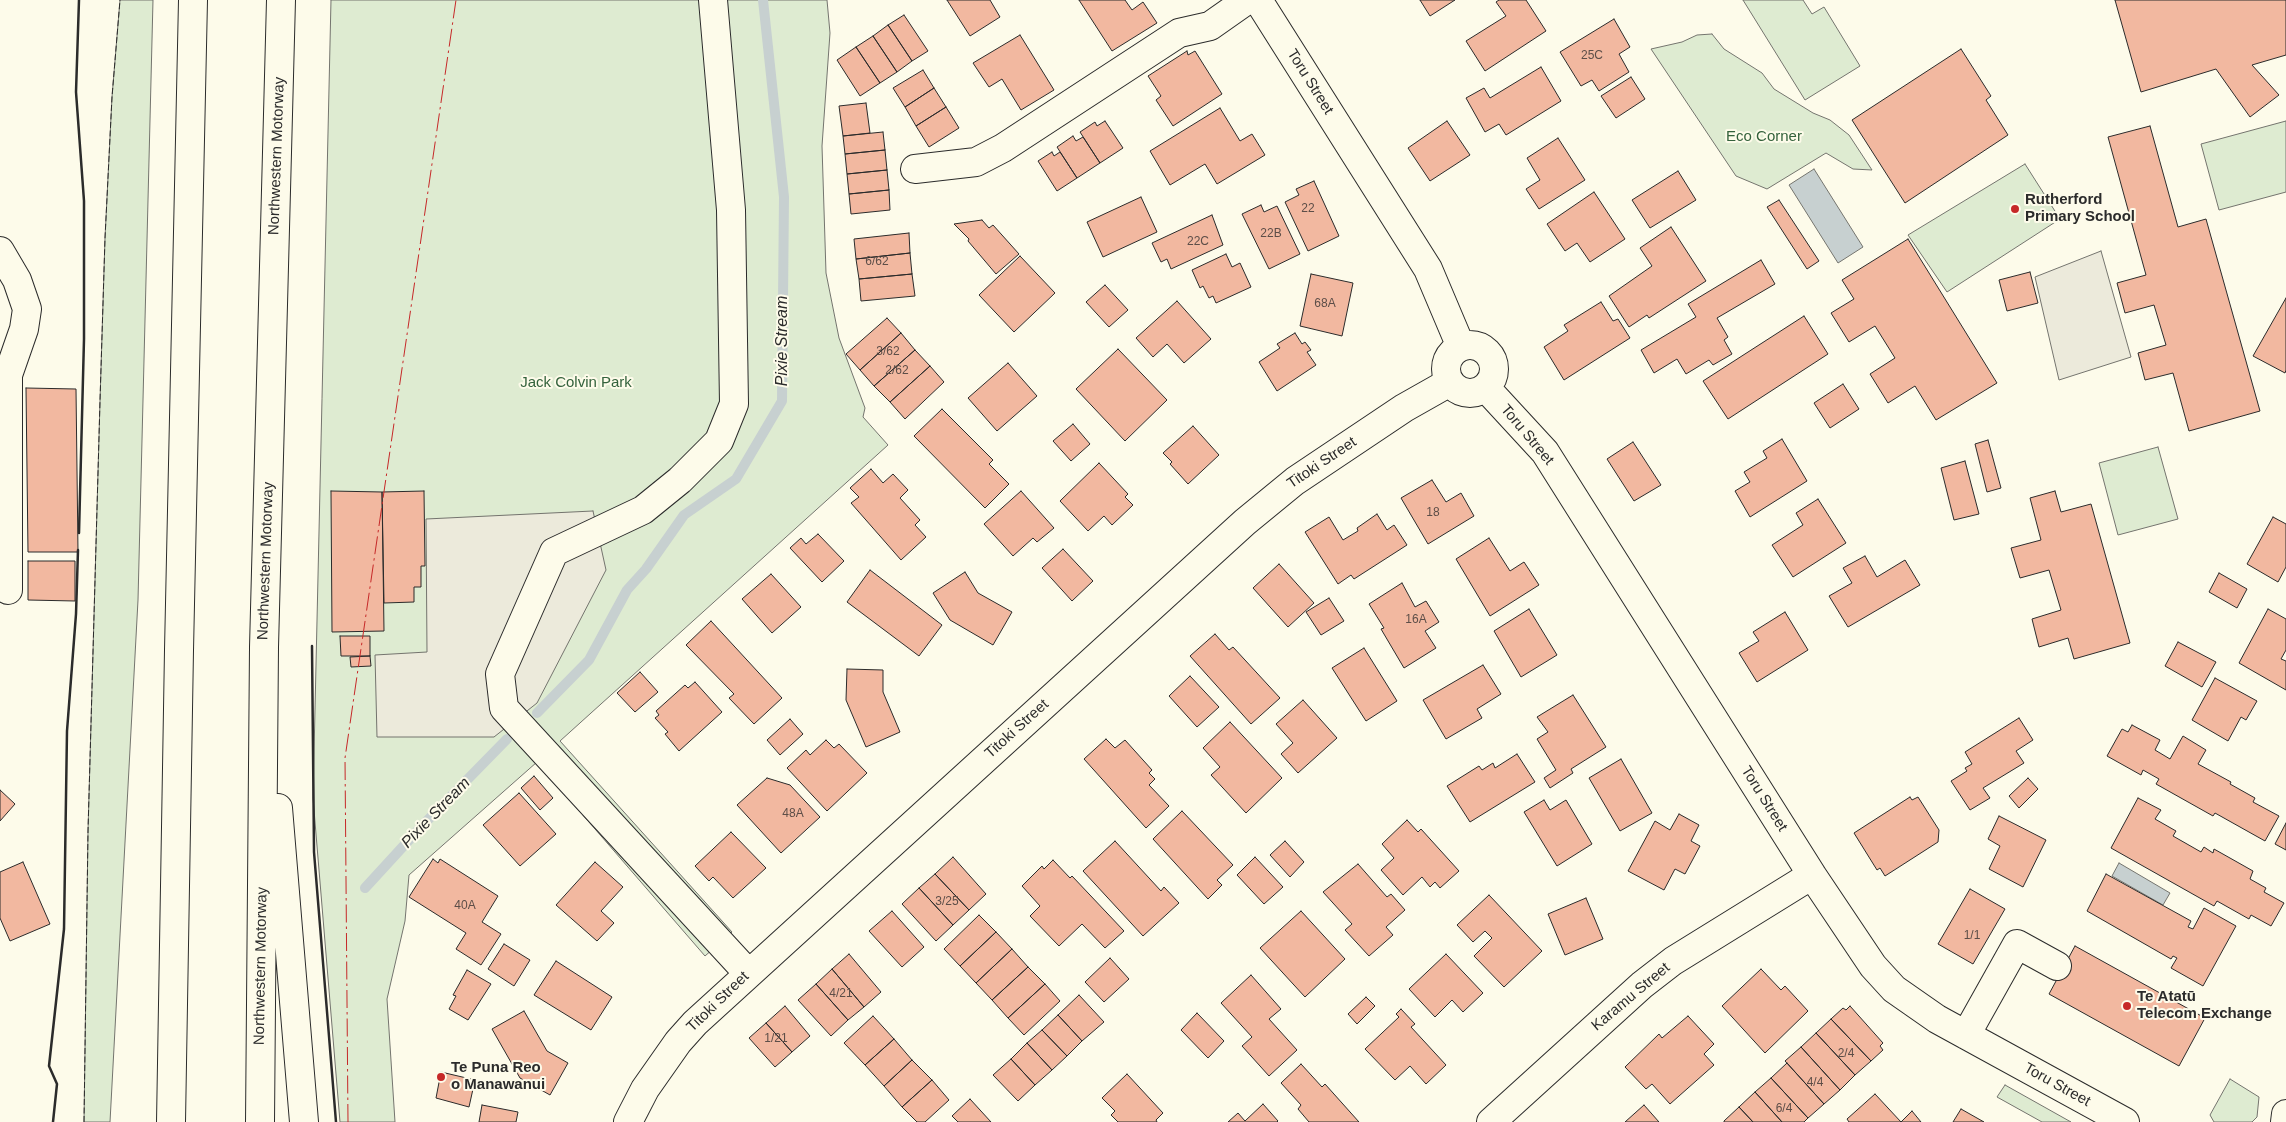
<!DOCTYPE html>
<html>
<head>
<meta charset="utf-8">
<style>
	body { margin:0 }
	canvas { display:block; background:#fdfbea }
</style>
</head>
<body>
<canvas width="2286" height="1122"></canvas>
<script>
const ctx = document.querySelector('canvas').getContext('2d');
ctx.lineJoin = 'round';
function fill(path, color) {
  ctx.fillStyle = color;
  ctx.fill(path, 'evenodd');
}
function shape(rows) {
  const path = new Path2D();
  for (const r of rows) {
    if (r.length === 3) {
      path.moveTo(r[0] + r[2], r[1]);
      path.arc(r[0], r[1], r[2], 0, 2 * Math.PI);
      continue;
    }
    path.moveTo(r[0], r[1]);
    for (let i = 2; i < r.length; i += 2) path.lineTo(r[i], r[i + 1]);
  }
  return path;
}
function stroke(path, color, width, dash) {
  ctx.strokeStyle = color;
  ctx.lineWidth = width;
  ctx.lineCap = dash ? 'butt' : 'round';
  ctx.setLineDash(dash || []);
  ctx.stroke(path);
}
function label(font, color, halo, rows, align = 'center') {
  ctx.font = font + ' Arial,sans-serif';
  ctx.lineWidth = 4;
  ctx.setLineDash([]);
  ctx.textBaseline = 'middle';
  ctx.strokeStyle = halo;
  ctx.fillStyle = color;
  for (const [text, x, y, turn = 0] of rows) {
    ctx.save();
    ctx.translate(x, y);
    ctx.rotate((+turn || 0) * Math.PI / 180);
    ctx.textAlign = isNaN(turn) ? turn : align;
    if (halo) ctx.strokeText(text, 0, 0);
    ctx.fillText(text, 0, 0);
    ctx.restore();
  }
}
const green = shape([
	[120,0,153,0,138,600,110,1122,84,1122,88,831,100,401,105,238,112,97,120,0],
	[331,0,827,0,830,33,822,146,826,273,839,338,865,408,863,417,888,445,560,741,732,932,705,956,537,762,409,875,405,921,387,999,395,1122,340,1122,313,798,331,0],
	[1743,0,1803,0,1812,14,1824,7,1860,66,1805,100,1743,0],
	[1712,34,1724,49,1762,73,1774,89,1813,113,1830,120,1849,135,1872,170,1853,169,1826,153,1767,189,1736,176,1651,49,1682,42,1697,35,1712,34],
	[2286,121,2286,192,2219,210,2201,144,2286,121],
	[2025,164,2060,219,1947,292,1908,235,2025,164],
	[2158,447,2178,519,2118,535,2099,463,2158,447],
	[2230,1079,2259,1097,2257,1117,2252,1122,2214,1122,2210,1115,2230,1079],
	[2005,1085,2071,1122,2042,1122,1997,1097,2005,1085]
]);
fill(green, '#deebd1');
stroke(green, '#74746e', 1);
const parking = shape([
	[2101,251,2131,357,2059,380,2035,277,2101,251],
	[593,511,606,570,537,703,494,737,377,737,375,655,427,652,426,519,593,511]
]);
fill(parking, '#eceadb');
stroke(parking, '#74746e', 1);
const water = shape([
	[1814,169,1863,247,1838,263,1789,185,1814,169],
	[2119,863,2170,893,2163,905,2112,876,2119,863]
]);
fill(water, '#c7d0d0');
stroke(water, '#74746e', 1);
stroke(shape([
	[537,713,589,660,627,590,646,569,684,515,736,479,782,401,784,197,763,0],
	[365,888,420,828,507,739]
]), '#c7d0d0', 10);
const building = shape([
	[947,0,990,0,1000,17,970,36,947,0],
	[1079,0,1125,0,1132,10,1143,2,1157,23,1112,51,1079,0],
	[1420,0,1455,0,1430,16,1420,0],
	[1499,0,1526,0,1546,31,1485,71,1466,41,1506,16,1496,2,1499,0],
	[2115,0,2286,0,2286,55,2252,65,2279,95,2250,117,2216,69,2141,92,2115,0],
	[904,15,928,51,912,61,888,25,904,15],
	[1614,19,1630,47,1619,54,1629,72,1599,91,1592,80,1581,86,1560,52,1614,19],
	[888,25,912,61,897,72,873,36,888,25],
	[1020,35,1054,90,1021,110,1002,79,989,87,973,63,1020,35],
	[873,36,897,72,880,83,856,47,873,36],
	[856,47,880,83,860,96,837,60,856,47],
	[1961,49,1991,96,1986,100,2008,135,1905,203,1852,120,1961,49],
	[1187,51,1188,55,1195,51,1222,94,1173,126,1156,100,1161,96,1148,76,1187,51],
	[1541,67,1561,101,1506,135,1499,124,1485,132,1466,98,1484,88,1490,98,1541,67],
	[923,70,934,88,905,107,893,88,923,70],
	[1631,77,1645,99,1616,118,1601,96,1631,77],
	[934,88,946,107,916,126,905,107,934,88],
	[866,103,870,133,843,136,839,106,866,103],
	[946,107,959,128,929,147,916,126,946,107],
	[1220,108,1240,141,1252,134,1265,155,1217,184,1205,164,1170,185,1150,151,1220,108],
	[1105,121,1123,148,1100,163,1080,132,1095,122,1097,126,1105,121],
	[1447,121,1470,155,1430,181,1408,148,1447,121],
	[2150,126,2178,227,2206,219,2260,411,2189,431,2173,373,2145,380,2138,353,2166,345,2154,305,2125,313,2117,283,2146,275,2108,137,2150,126],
	[883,132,885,150,845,154,843,136,883,132],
	[1073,136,1076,141,1083,137,1100,163,1077,178,1057,147,1073,136],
	[1558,138,1585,180,1539,209,1526,189,1540,180,1527,158,1558,138],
	[885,150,887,170,847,174,845,154,885,150],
	[1052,152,1054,156,1060,152,1077,178,1057,191,1038,161,1052,152],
	[887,170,889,190,849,194,847,174,887,170],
	[1678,171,1696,200,1650,228,1632,200,1678,171],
	[1314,181,1339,236,1308,251,1285,202,1299,195,1296,189,1314,181],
	[889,190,890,210,851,214,849,194,889,190],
	[1594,192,1625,239,1590,262,1577,243,1565,251,1547,224,1594,192],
	[1141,197,1157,232,1103,257,1087,222,1141,197],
	[1779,200,1819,261,1807,269,1767,207,1779,200],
	[1261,205,1264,212,1277,206,1300,254,1269,269,1242,214,1261,205],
	[1212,215,1223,245,1171,269,1167,259,1161,262,1152,243,1212,215],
	[982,220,989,228,993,225,1019,254,996,274,968,241,969,239,954,224,982,220],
	[1671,227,1706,281,1649,318,1647,315,1629,327,1609,296,1652,266,1640,248,1671,227],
	[909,233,910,253,856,259,854,239,909,233],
	[1908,239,1997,383,1936,420,1915,386,1888,403,1870,374,1895,358,1875,326,1849,342,1831,313,1854,299,1842,280,1908,239],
	[910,253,912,274,859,279,856,259,910,253],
	[1226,254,1232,267,1240,263,1251,287,1216,303,1213,296,1209,298,1203,286,1200,288,1192,270,1226,254],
	[1020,256,1055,293,1014,332,979,295,1020,256],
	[1761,260,1775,284,1717,318,1728,337,1724,340,1732,354,1713,365,1709,360,1686,374,1677,359,1654,373,1641,350,1696,317,1688,304,1761,260],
	[2030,272,2038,303,2007,311,1999,280,2030,272],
	[912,274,915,296,861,301,859,279,912,274],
	[1311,274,1353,283,1342,336,1300,326,1311,274],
	[1105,285,1128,310,1109,327,1086,302,1105,285],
	[2286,298,2286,370,2285,373,2253,356,2286,298],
	[1177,301,1211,339,1184,363,1167,344,1153,357,1136,338,1177,301],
	[1601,302,1613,321,1618,319,1630,338,1564,380,1544,347,1568,331,1564,325,1601,302],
	[1804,316,1828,354,1728,419,1703,381,1804,316],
	[887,318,901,333,860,370,846,354,887,318],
	[901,333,915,350,874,386,860,370,901,333],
	[1295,333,1302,344,1305,342,1311,350,1307,352,1316,365,1277,391,1259,362,1280,348,1277,344,1295,333],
	[1118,349,1167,400,1125,441,1076,389,1118,349],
	[915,350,930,366,890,402,874,386,915,350],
	[1008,363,1037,396,997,431,968,398,1008,363],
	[930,366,944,382,905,419,890,402,930,366],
	[1843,384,1859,409,1830,428,1814,403,1843,384],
	[26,388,76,389,78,552,28,552,26,388],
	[942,409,993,460,989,464,1009,484,985,508,914,436,942,409],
	[1073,424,1090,444,1071,461,1053,441,1073,424],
	[1193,426,1219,455,1188,484,1170,464,1172,462,1163,453,1193,426],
	[1782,439,1807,481,1750,517,1735,491,1750,482,1744,472,1767,458,1763,451,1782,439],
	[1988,440,2001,488,1987,492,1975,444,1988,440],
	[1633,442,1661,485,1634,501,1607,459,1633,442],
	[1965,461,1979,514,1954,520,1941,468,1965,461],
	[1099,463,1128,494,1125,497,1133,505,1112,525,1104,516,1088,531,1060,501,1099,463],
	[871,469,883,483,893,474,908,490,900,498,920,520,915,525,926,537,901,560,851,503,859,497,850,488,871,469],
	[1432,480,1446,502,1461,493,1474,516,1428,544,1401,498,1432,480],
	[331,491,382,492,384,631,332,632,331,491],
	[424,491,425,566,421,566,421,587,414,587,414,602,384,603,382,492,424,491],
	[1021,491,1054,528,1037,542,1033,538,1013,556,984,524,1021,491],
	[2055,491,2061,512,2091,504,2130,643,2074,659,2068,638,2039,647,2032,619,2061,610,2049,570,2020,578,2011,548,2041,540,2030,498,2055,491],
	[1818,499,1846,543,1793,577,1772,545,1803,525,1796,513,1818,499],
	[1377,514,1387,530,1394,525,1407,545,1354,579,1351,575,1338,584,1305,532,1329,517,1343,540,1358,531,1357,528,1377,514],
	[2273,517,2286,524,2286,567,2278,582,2247,564,2273,517],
	[818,534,844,561,822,582,790,548,801,538,806,544,818,534],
	[1489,538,1510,571,1524,562,1539,585,1490,616,1456,559,1489,538],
	[1063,549,1093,581,1072,601,1042,568,1063,549],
	[1865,556,1877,577,1905,560,1920,585,1848,627,1829,596,1852,583,1843,568,1865,556],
	[28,561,75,561,75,601,28,600,28,561],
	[1279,564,1314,603,1288,627,1253,588,1279,564],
	[870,570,942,625,919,656,847,602,870,570],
	[965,572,978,593,1012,612,993,645,950,620,933,593,965,572],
	[2219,573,2247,589,2237,608,2209,592,2219,573],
	[771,574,801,607,772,633,742,599,771,574],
	[1402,583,1415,607,1426,601,1439,622,1425,631,1436,648,1404,668,1381,629,1384,628,1369,604,1402,583],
	[1329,598,1344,621,1321,635,1306,612,1329,598],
	[1529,609,1557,655,1521,677,1494,631,1529,609],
	[2268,609,2286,619,2286,650,2281,659,2286,661,2286,690,2239,663,2268,609],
	[1785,612,1808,650,1757,682,1739,653,1759,641,1753,632,1785,612],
	[711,621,782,698,754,724,729,698,734,694,686,645,711,621],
	[1215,634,1229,650,1233,647,1280,698,1251,724,1190,656,1215,634],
	[340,636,370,636,370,656,341,656,340,636],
	[2178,642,2216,662,2202,687,2165,666,2178,642],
	[1364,648,1397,701,1366,721,1332,668,1364,648],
	[370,656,371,666,351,667,350,657,370,656],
	[1483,665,1501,694,1477,709,1482,718,1446,739,1423,700,1483,665],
	[847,669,883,670,883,692,900,732,866,747,846,700,847,669],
	[640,672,658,692,635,712,617,693,640,672],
	[1190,676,1219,707,1197,727,1169,696,1190,676],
	[2215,678,2257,701,2246,720,2241,717,2228,741,2192,720,2215,678],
	[695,682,722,712,679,751,665,734,668,732,655,718,659,715,656,711,685,685,688,688,695,682],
	[1573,695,1606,747,1571,769,1573,773,1550,788,1544,778,1556,770,1537,739,1548,732,1537,717,1573,695],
	[1303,700,1337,738,1298,773,1281,754,1293,743,1276,724,1303,700],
	[2019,718,2033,740,2016,751,2024,763,1983,788,1990,798,1970,810,1951,781,1967,771,1965,768,1972,764,1965,752,2019,718],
	[790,719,803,734,780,755,767,740,790,719],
	[1230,722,1282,778,1246,813,1211,775,1220,767,1203,748,1230,722],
	[2132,725,2160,740,2155,750,2170,759,2183,736,2206,750,2198,764,2231,782,2230,784,2255,798,2253,802,2279,816,2265,841,2215,813,2213,816,2156,784,2159,779,2143,770,2141,775,2107,756,2122,729,2128,732,2132,725],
	[1106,739,1115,748,1125,740,1152,770,1149,773,1155,779,1149,785,1169,806,1146,828,1084,759,1106,739],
	[826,740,834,748,839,744,867,773,827,811,787,768,806,750,810,755,826,740],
	[1517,754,1535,782,1470,822,1447,786,1479,766,1482,770,1493,763,1495,768,1517,754],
	[1621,759,1652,813,1620,831,1589,778,1621,759],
	[534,776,553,798,540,810,521,788,534,776],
	[767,778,790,785,820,817,781,853,737,805,767,778],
	[2028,778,2038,789,2019,808,2009,796,2028,778],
	[0,790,15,804,0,821,0,790],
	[519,793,556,834,520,866,483,825,519,793],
	[1910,797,1912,800,1918,797,1939,830,1938,842,1885,876,1880,868,1877,870,1854,833,1910,797],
	[2138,798,2161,810,2155,819,2176,831,2173,836,2201,852,2204,847,2213,853,2214,849,2253,871,2250,879,2266,888,2264,892,2284,903,2271,926,2251,915,2249,919,2217,901,2214,906,2111,848,2138,798],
	[1544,800,1550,810,1566,800,1592,844,1557,866,1524,812,1544,800],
	[1182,811,1233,865,1217,880,1222,885,1208,899,1153,839,1182,811],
	[1679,814,1699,825,1691,841,1700,846,1685,874,1675,869,1664,890,1628,871,1655,821,1670,830,1679,814],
	[1999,816,2046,840,2023,887,1989,869,2000,846,1988,839,1999,816],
	[1407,820,1418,832,1421,829,1459,871,1440,888,1435,882,1430,887,1422,877,1403,895,1381,870,1394,858,1382,844,1407,820],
	[2286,823,2286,850,2275,844,2286,823],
	[731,832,766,868,733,898,713,877,709,881,695,866,731,832],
	[1115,841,1161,891,1164,887,1179,903,1143,936,1083,871,1115,841],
	[1285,841,1304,862,1290,877,1270,855,1285,841],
	[953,857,986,894,969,910,935,874,953,857],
	[1255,857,1283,887,1264,904,1237,875,1255,857],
	[433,859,438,863,440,859,498,896,482,922,501,934,481,965,456,949,466,933,409,897,433,859],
	[1053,860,1070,878,1072,876,1124,931,1105,948,1082,924,1059,946,1030,916,1040,906,1022,886,1042,866,1044,869,1053,860],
	[23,862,50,924,10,941,0,918,0,872,23,862],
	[595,862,623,887,601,911,614,923,597,941,556,905,595,862],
	[1358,864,1387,897,1391,894,1405,910,1386,927,1393,935,1369,956,1345,930,1352,924,1323,892,1358,864],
	[935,874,969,910,953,925,919,888,935,874],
	[2106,874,2191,921,2188,927,2193,929,2204,908,2236,926,2203,986,2171,968,2177,958,2173,956,2171,959,2087,911,2106,874],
	[919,888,953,925,936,941,902,904,919,888],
	[1970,889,2005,909,1973,964,1938,944,1970,889],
	[1489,895,1542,951,1504,987,1474,956,1492,938,1485,931,1473,942,1457,925,1489,895],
	[1586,898,1603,939,1565,955,1548,914,1586,898],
	[892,911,924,947,902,967,869,931,892,911],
	[1301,911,1345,959,1305,997,1260,948,1301,911],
	[979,915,996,932,960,966,944,949,979,915],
	[996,932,1012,949,976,983,960,966,996,932],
	[504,944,530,960,514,986,488,969,504,944],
	[2075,946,2205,1018,2179,1066,2049,994,2075,946],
	[1012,949,1028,967,992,1000,976,983,1012,949],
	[849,954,881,992,864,1007,832,969,849,954],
	[1446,954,1483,993,1463,1012,1452,1000,1435,1017,1409,989,1446,954],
	[1110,958,1129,979,1104,1002,1085,982,1110,958],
	[556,961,612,997,591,1030,534,995,556,961],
	[1028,967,1045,984,1008,1018,992,1000,1028,967],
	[832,969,864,1007,848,1020,816,984,832,969],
	[1761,969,1781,990,1785,986,1808,1011,1765,1053,1722,1006,1761,969],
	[467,970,491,984,468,1020,449,1009,456,996,453,995,467,970],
	[1251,975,1281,1009,1269,1019,1297,1050,1269,1076,1242,1046,1252,1037,1221,1003,1251,975],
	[816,984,848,1020,831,1036,798,1000,816,984],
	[1045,984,1060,1001,1024,1035,1008,1018,1045,984],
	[1079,995,1104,1022,1082,1041,1058,1015,1079,995],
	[1366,997,1375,1006,1357,1024,1348,1014,1366,997],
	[785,1006,810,1036,792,1052,766,1023,785,1006],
	[1850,1006,1883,1043,1880,1046,1883,1050,1871,1061,1831,1019,1843,1008,1846,1010,1850,1006],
	[1401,1009,1415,1024,1411,1027,1446,1065,1426,1084,1410,1066,1395,1080,1365,1049,1399,1017,1396,1014,1401,1009],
	[524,1011,547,1051,568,1063,550,1095,520,1078,492,1029,524,1011],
	[1197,1013,1224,1041,1208,1058,1181,1030,1197,1013],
	[1058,1015,1082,1041,1067,1056,1042,1030,1058,1015],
	[873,1016,894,1039,865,1065,844,1043,873,1016],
	[1688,1016,1714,1044,1704,1054,1714,1065,1670,1104,1652,1084,1646,1089,1625,1067,1659,1034,1662,1038,1688,1016],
	[1831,1019,1871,1061,1855,1075,1816,1033,1831,1019],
	[766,1023,792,1052,775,1067,749,1038,766,1023],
	[1042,1030,1067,1056,1052,1070,1027,1043,1042,1030],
	[1816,1033,1855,1075,1840,1090,1801,1047,1816,1033],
	[894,1039,912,1060,884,1086,865,1065,894,1039],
	[1027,1043,1052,1070,1035,1085,1011,1059,1027,1043],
	[1801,1047,1840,1090,1824,1104,1785,1061,1801,1047],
	[1011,1059,1035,1085,1018,1101,993,1075,1011,1059],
	[912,1060,932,1080,902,1107,884,1086,912,1060],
	[1787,1063,1824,1104,1808,1118,1771,1078,1787,1063],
	[1301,1064,1322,1087,1325,1084,1359,1122,1309,1122,1298,1109,1301,1105,1281,1083,1301,1064],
	[441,1072,475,1080,469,1107,436,1098,441,1072],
	[1127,1074,1163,1113,1156,1120,1157,1122,1118,1122,1111,1115,1115,1111,1102,1098,1127,1074],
	[1771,1078,1808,1118,1804,1122,1782,1122,1755,1092,1771,1078],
	[932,1080,949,1100,925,1122,917,1122,902,1107,932,1080],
	[1755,1092,1782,1122,1753,1122,1739,1107,1755,1092],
	[1875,1094,1901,1122,1849,1122,1847,1119,1875,1094],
	[970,1099,991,1122,958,1122,952,1116,970,1099],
	[1263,1104,1278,1121,1277,1122,1228,1122,1238,1113,1245,1121,1263,1104],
	[482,1105,518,1112,516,1122,479,1122,482,1105],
	[1644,1105,1659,1122,1625,1122,1644,1105],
	[1739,1107,1753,1122,1724,1122,1724,1121,1739,1107],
	[1961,1109,1984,1122,1953,1122,1961,1109],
	[1912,1111,1921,1122,1901,1122,1912,1111]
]);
fill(building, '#f2b8a0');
stroke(building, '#2b2b2b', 1);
const minor = shape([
	[713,0,731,210,734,404,719,441,680,480,643,510,554,552,500,674,504,708,748,973],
	[1258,0,1428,269,1461,347],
	[915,169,976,162,1003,148,1179,33,1210,26,1247,0],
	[0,251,17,280,27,309,24,329,8,375,8,590],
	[1470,369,24],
	[1486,388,1545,452,1812,875,1873,966,1894,989,1937,1019,2125,1122],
	[1966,1035,2017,944,2057,966],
	[628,1122,645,1089,678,1042,695,1023,1245,522,1295,481,1404,408,1450,382],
	[1491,1122,1642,985,1673,961,1812,875],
	[2285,1122,2286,1114]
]);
const highway = shape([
	[278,808,304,1122],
	[171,1122,179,650,193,0],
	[260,1122,264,647,281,0]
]);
stroke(minor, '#2b2b2b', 30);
stroke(highway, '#2b2b2b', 30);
stroke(minor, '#fdfbea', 28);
stroke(highway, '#fdfbea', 28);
stroke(shape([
	[76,92,84,201,84,339,79,532],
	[67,731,76,614,78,549],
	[84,1122,88,831,100,401,105,238,112,97,120,0]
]), '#2b2b2b', 1, [6, 2.5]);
stroke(shape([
	[79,533,84,339,84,201,76,92,79,0],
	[312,646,314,852,336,1122],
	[53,1122,57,1084,49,1066,64,929,67,731,76,614,78,550]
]), '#2b2b2b', 2.5);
stroke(shape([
	[348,1122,345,758,456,0]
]), '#c62828', 1, [18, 4, 2.5, 4]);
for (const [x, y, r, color] of [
	[2015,209,5,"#c62828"],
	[2127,1006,5,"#c62828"],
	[441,1077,5,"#c62828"]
]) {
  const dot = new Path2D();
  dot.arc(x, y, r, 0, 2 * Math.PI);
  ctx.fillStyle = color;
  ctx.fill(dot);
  stroke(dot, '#fdfbea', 2);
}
label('12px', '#5d4e48', null, [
	["25C",1592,56],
	["22",1308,209],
	["22B",1271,234],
	["22C",1198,242],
	["6/62",877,262],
	["68A",1325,304],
	["3/62",888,352],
	["2/62",897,371],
	["18",1433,513],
	["16A",1416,620],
	["48A",793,814],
	["3/25",947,902],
	["40A",465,906],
	["1/1",1972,936],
	["4/21",841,994],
	["1/21",776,1039],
	["2/4",1846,1054],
	["4/4",1815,1083],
	["6/4",1784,1109]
]);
label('15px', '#2b2b2b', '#fdfbea', [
	["Toru Street",1310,82,58],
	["Northwestern Motorway",277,156,-88],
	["Toru Street",1527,435,50],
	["Titoki Street",1322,463,-34],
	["Northwestern Motorway",266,561,-88],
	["Titoki Street",1017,729,-42],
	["Toru Street",1764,799,58],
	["Northwestern Motorway",261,966,-89],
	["Karamu Street",1631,997,-40],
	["Titoki Street",718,1002,-44],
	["Toru Street",2057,1085,29]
]);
label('15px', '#34623c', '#fdfbea', [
	["Eco Corner",1764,137],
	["Jack Colvin Park",576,383]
]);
label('bold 15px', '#2b2b2b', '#fdfbea', [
	["Rutherford",2025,200],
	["Primary School",2025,217],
	["Te Atatū",2137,997],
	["Telecom Exchange",2137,1014],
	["Te Puna Reo",451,1068],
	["o Manawanui",451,1085]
], 'left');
label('italic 16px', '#2b2b2b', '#fdfbea', [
	["Pixie Stream",783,341,-90],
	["Pixie Stream",436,813,-46]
]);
</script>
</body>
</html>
